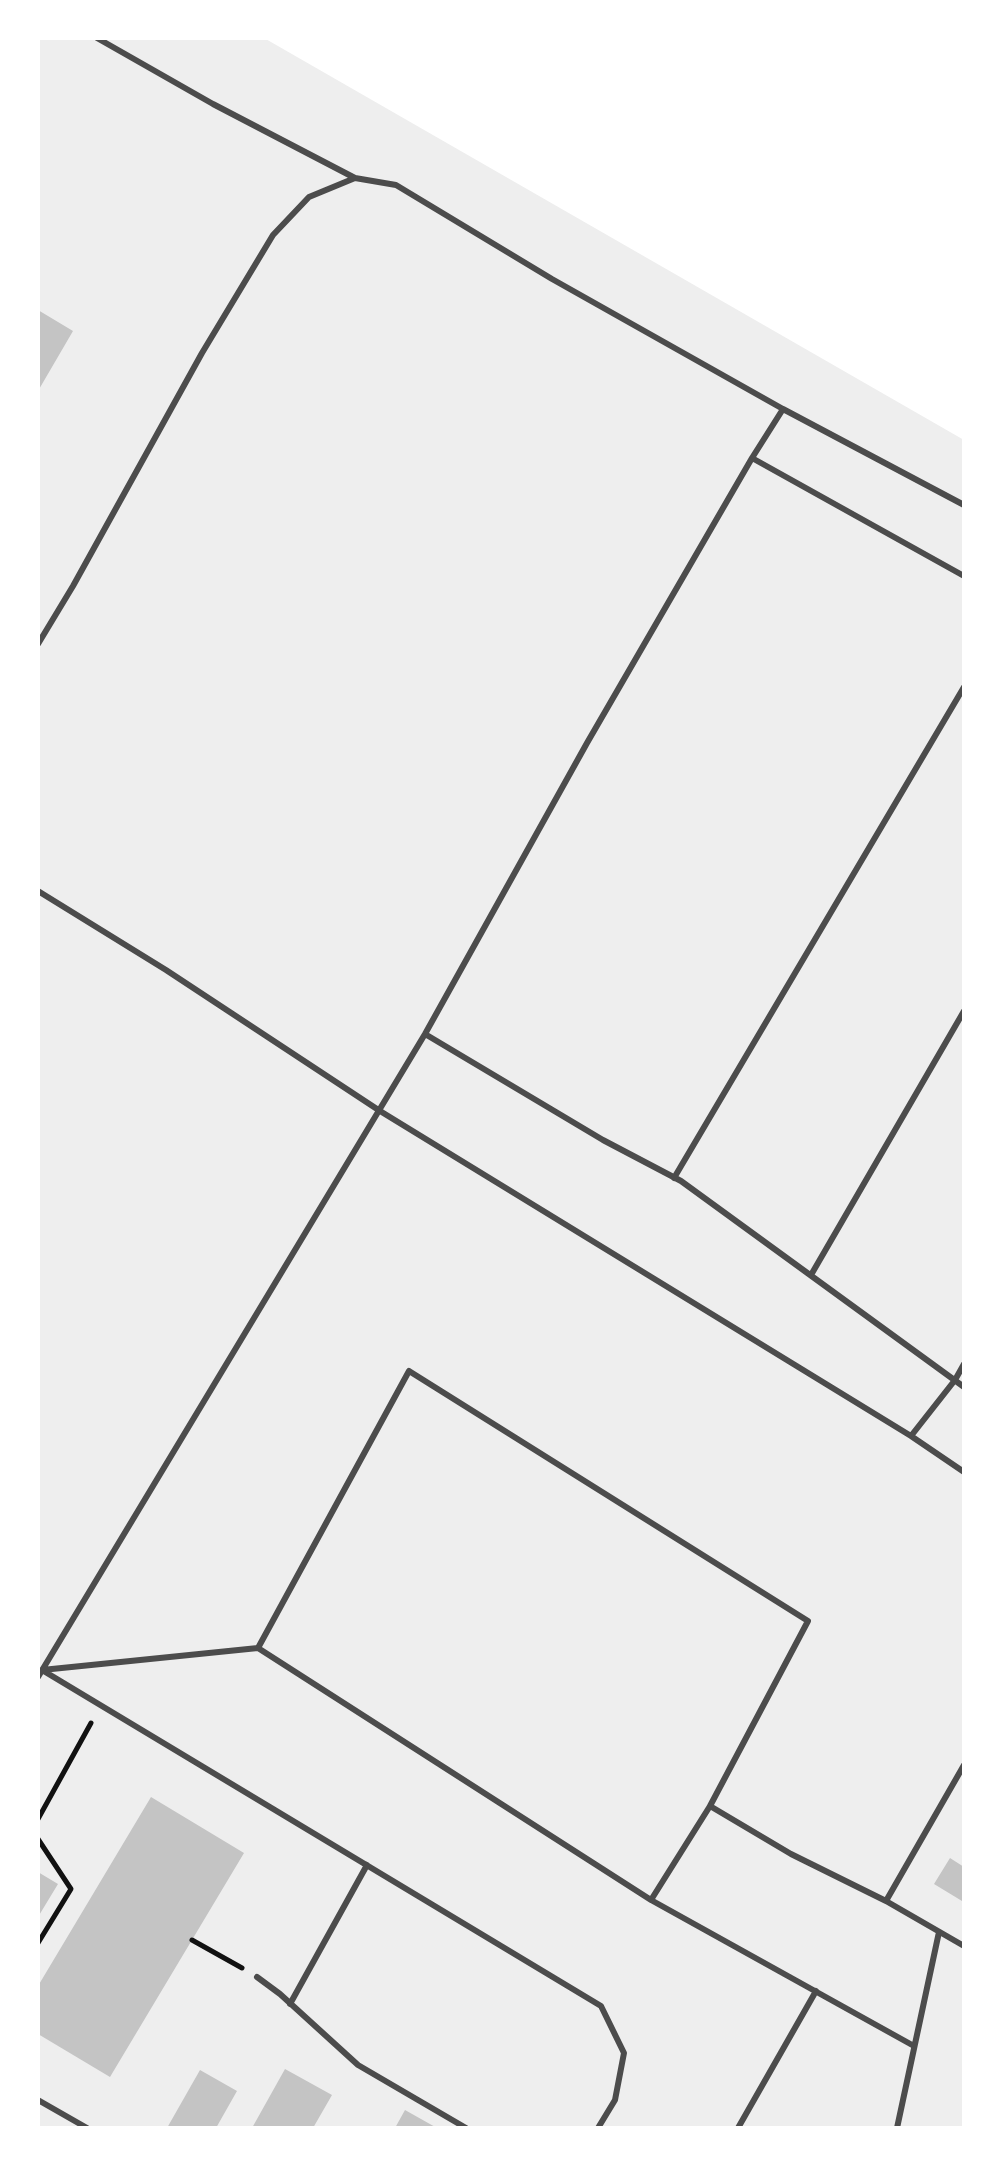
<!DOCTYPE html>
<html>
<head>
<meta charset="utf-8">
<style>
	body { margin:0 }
	#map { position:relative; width:1002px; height:2166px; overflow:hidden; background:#fff; font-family:"Work Sans",sans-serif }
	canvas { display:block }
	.frame { position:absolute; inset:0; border:40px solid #fff; pointer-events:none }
</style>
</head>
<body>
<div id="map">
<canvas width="1002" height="2166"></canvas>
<div class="frame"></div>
</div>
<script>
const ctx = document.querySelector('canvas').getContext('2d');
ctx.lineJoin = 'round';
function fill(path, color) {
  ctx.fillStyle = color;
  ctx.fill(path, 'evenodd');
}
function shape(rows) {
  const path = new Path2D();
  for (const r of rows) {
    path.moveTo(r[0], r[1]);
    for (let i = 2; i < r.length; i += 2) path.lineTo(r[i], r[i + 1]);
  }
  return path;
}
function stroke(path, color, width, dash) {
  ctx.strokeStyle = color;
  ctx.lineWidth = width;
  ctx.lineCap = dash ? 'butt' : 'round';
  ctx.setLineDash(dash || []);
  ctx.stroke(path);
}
fill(shape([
	[38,38,264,38,964,440,964,2128,38,2128]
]), '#eee');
fill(shape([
	[38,310,73,331,38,391],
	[151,1797,244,1853,110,2077,38,2034,38,1986],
	[950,1858,964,1867,964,1897,962,1901,934,1884],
	[38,1872,58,1884,38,1917],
	[285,2069,332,2095,313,2128,252,2128],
	[200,2070,237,2091,216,2128,167,2128],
	[405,2110,437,2128,395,2128]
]), '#c4c4c4');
stroke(shape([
	[38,1819,91,1723],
	[38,1839,71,1889,38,1943],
	[192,1940,242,1968]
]), '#111', 5);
stroke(shape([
	[97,38,213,104,355,178,396,185,552,279,783,409,964,505],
	[752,458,964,576],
	[38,644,73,586,202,353,273,235,309,197,355,178],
	[38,891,166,970,380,1111,911,1436,964,1472],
	[425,1034,603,1140,681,1181,964,1387],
	[674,1178,964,687],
	[811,1275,964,1011],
	[911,1436,955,1380,964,1364],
	[258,1648,42,1670,601,2006,624,2053,615,2100,598,2128],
	[38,1677,425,1034,587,743,752,458,783,409],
	[651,1900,258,1648,409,1371,808,1621,710,1806],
	[886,1901,964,1765],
	[257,1977,280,1994,358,2065,466,2128],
	[290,2004,367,1865],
	[914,2046,651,1900,710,1806,791,1854,886,1901,964,1946],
	[38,2100,87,2128],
	[738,2128,816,1991],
	[897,2128,939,1932]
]), '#4c4c4c', 6);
</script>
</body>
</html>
